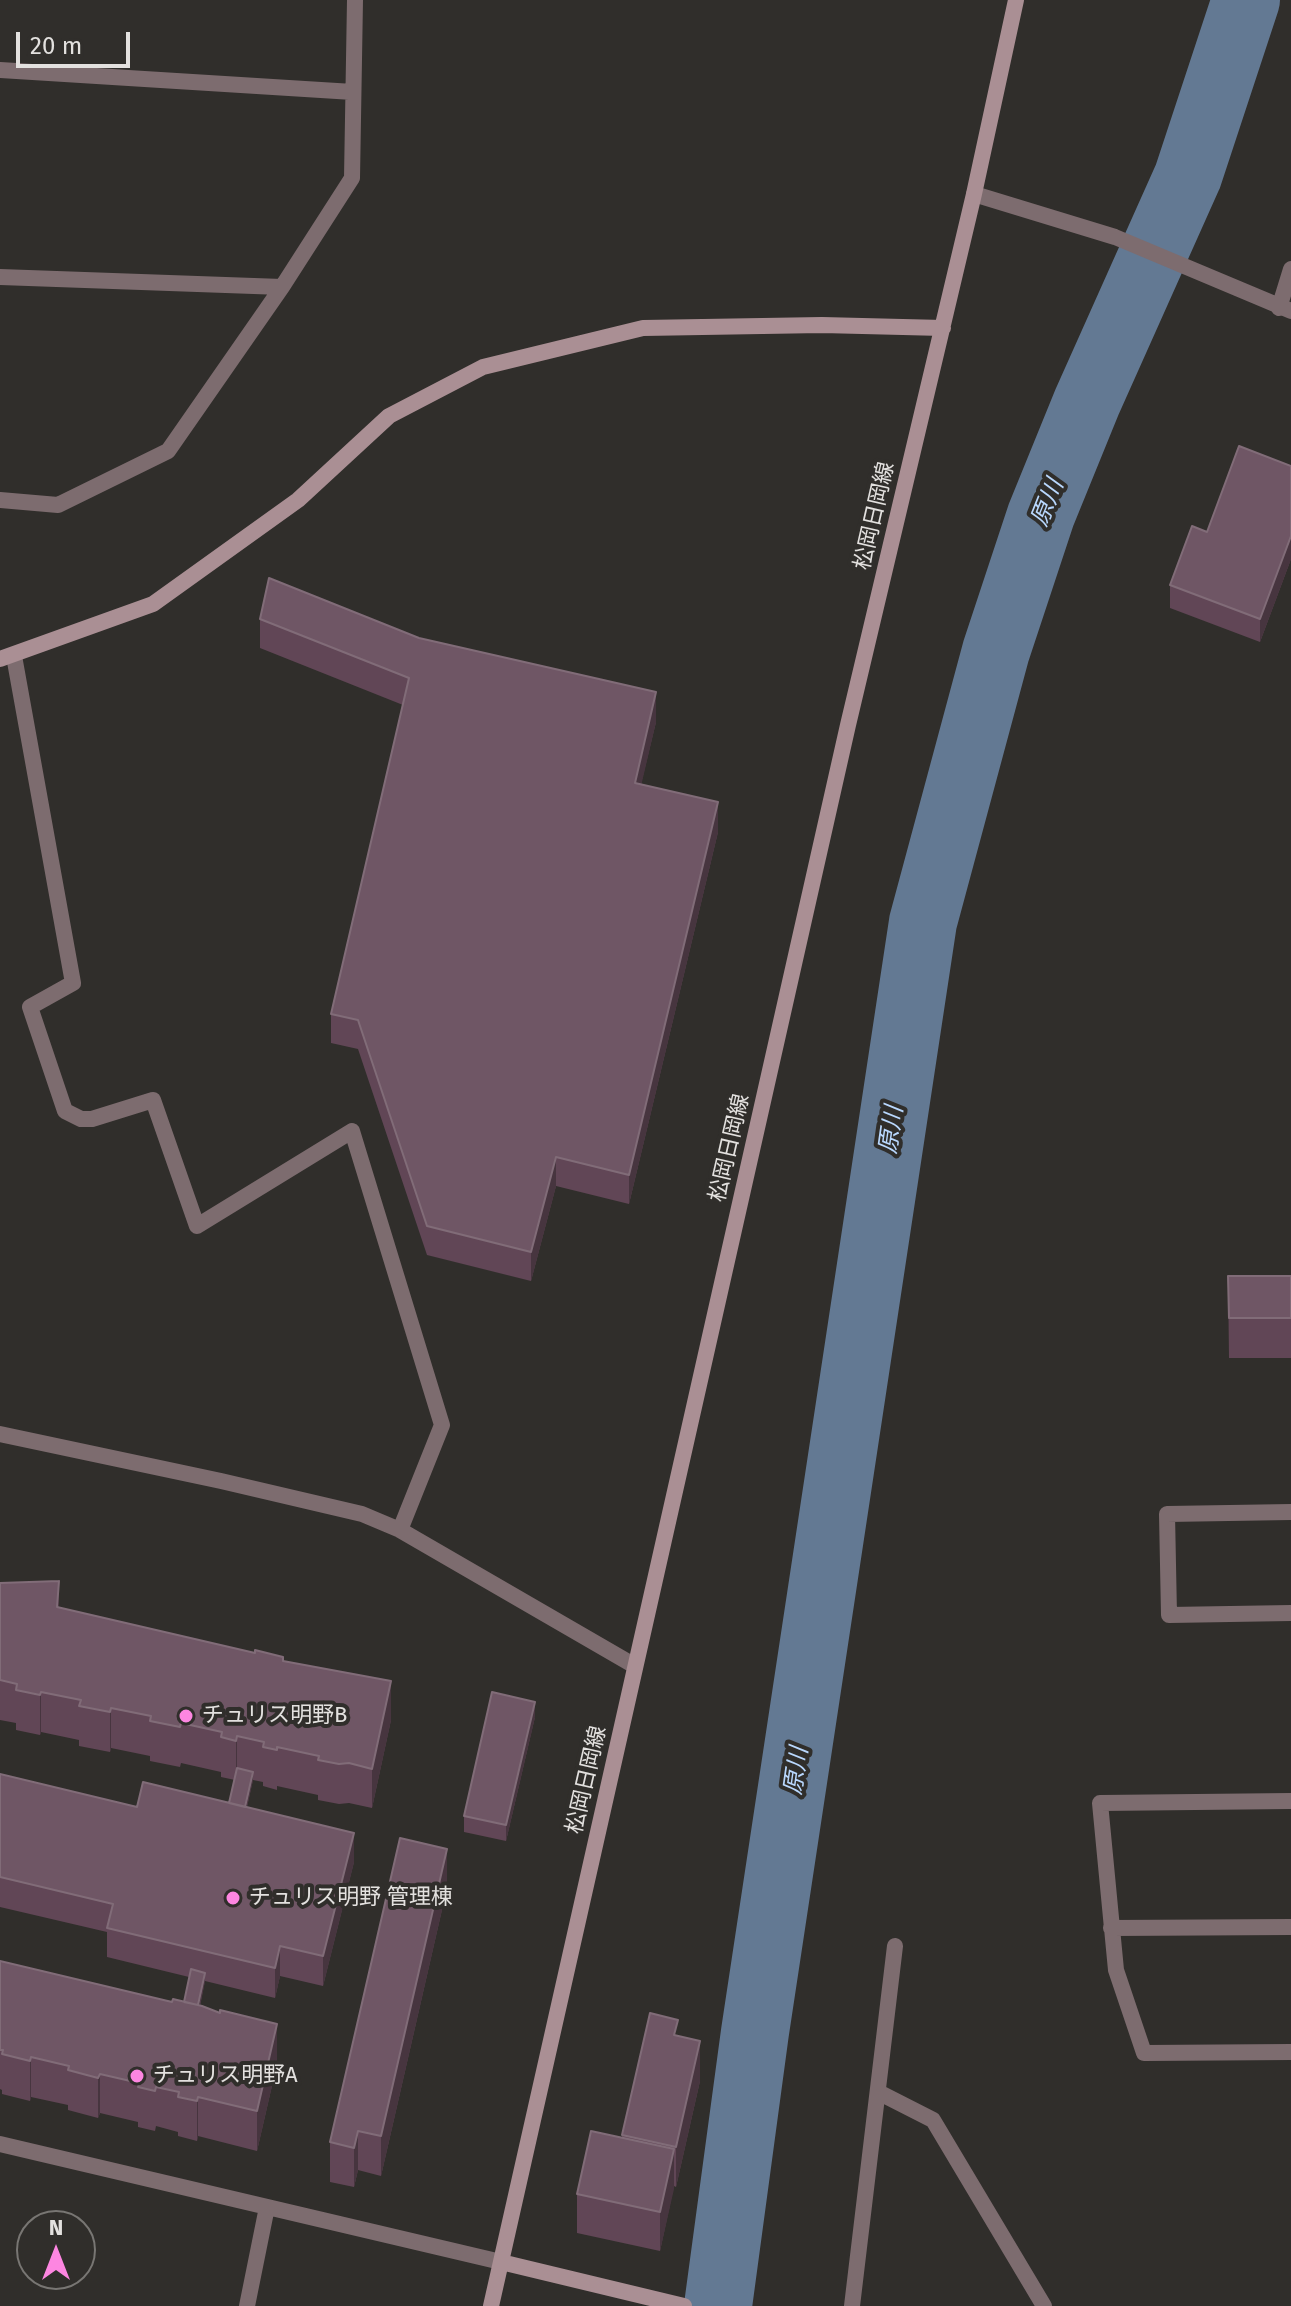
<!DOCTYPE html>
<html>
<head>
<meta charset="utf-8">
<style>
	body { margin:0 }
	#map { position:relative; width:1291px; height:2306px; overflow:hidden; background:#302e2b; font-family:"Fira Sans",sans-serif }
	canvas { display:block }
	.north { position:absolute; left:16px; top:2210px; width:80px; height:80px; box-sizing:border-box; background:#302e2b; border:2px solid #787673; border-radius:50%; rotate:0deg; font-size:22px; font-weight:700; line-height:32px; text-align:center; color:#e3e1df }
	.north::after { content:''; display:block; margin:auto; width:28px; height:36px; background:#fd86e1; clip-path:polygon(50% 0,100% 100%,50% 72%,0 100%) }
	.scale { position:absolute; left:16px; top:32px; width:114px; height:36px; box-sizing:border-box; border:4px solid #e3e1df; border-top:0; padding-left:10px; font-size:24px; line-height:28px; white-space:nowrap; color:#e3e1df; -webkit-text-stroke:6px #302e2b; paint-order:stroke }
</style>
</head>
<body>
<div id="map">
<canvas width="1291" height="2306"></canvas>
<div class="north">N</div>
<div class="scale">20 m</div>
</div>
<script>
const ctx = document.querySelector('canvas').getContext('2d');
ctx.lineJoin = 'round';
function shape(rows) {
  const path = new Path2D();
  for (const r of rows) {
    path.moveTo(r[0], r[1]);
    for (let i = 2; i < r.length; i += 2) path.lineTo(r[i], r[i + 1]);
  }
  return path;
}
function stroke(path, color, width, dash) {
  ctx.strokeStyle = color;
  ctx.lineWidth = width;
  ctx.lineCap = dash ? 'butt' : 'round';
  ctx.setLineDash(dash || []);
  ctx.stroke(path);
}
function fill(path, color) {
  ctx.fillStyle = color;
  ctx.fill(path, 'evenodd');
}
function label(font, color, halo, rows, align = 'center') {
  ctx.font = font + ' "Fira Sans","Noto Sans JP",sans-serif';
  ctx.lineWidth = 8;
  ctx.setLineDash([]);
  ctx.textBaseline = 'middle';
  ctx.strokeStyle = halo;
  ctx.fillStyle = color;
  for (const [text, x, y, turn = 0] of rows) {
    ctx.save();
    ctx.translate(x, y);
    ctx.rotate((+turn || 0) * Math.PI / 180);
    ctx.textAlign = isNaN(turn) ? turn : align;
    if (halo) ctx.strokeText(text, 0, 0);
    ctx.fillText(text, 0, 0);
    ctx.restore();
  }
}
stroke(shape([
	[718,2306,755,2032,923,922,996,651,1041,515,1087,402,1188,176,1246,0]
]), '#637993', 68);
stroke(shape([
	[0,70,353,92],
	[974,194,1115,237,1291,311],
	[0,277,282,287],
	[1279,308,1291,269],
	[0,500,58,505,168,451,282,287,352,178,355,0],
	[14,656,73,983,30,1007,65,1111,81,1119,92,1119,153,1100,197,1226,352,1131,442,1425,400,1530,635,1666],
	[0,1434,221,1481,362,1514,400,1530],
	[1291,1512,1167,1514,1169,1615,1291,1613],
	[1291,1801,1100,1803,1116,1970,1144,2053,1291,2052],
	[1111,1928,1291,1927],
	[878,2092,933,2120,1044,2306],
	[0,2144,501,2262],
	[247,2306,267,2207],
	[852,2306,895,1946]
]), '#7d6c6f', 16);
stroke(shape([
	[0,659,153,604,298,500,389,416,483,367,643,328,822,325,943,328],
	[501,2262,684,2306],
	[491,2306,848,725,974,194,1016,0]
]), '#aa8f94', 16);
fill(shape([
	[1291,466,1291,559,1260,642,1170,608,1170,585,1207,532],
	[260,619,419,638,656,722,641,784,718,832,629,1204,556,1186,531,1281,427,1255,358,1049,331,1043,331,1014,403,705,260,648],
	[1228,1276,1291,1276,1291,1358,1229,1358],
	[0,1583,59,1608,283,1661,391,1720,372,1808,349,1803,339,1804,318,1800,318,1795,277,1786,277,1790,263,1786,263,1782,253,1780,247,1807,354,1862,323,1986,280,1976,275,1998,205,1981,200,2006,277,2064,257,2151,198,2136,197,2141,178,2136,178,2132,156,2126,155,2131,138,2127,138,2122,100,2113,98,2118,68,2110,68,2105,31,2097,30,2101,2,2094,2,2090,0,2089,0,1961,172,2002,184,2002,189,1977,107,1957,107,1932,0,1907,0,1774,137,1807,229,1803,235,1780,221,1777,221,1772,181,1763,180,1767,150,1761,150,1756,111,1748,110,1752,79,1746,79,1740,41,1732,40,1735,16,1730,16,1723,0,1720],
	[535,1717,506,1841,464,1832,464,1816],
	[447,1888,381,2176,358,2170,354,2187,330,2182,330,2142],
	[678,2036,700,2081,676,2187,674,2186,660,2251,577,2233,577,2194,622,2138,622,2135]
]), '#614656');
fill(shape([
	[1291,536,1291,559,1260,642,1260,619],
	[656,692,656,722,635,812,635,783],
	[718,802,718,832,629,1204,629,1175],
	[556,1157,556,1186,531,1281,531,1252],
	[59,1581,59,1621,57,1607],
	[391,1681,391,1720,372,1808,372,1769],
	[41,1692,41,1732,40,1735,40,1695],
	[535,1702,535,1717,506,1841,506,1825],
	[111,1708,111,1748,110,1752,110,1712],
	[237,1736,237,1776,236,1780,236,1741],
	[253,1772,253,1780,240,1835,240,1827],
	[354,1833,354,1862,323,1986,323,1956],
	[447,1849,447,1888,381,2176,381,2136],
	[280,1946,280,1976,275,1998,275,1968],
	[205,1973,205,1981,195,2026,195,2018],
	[277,2024,277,2064,257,2151,257,2111],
	[700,2041,700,2081,676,2187,676,2147],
	[31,2057,31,2097,30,2101,30,2061],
	[100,2074,100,2113,98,2118,98,2078],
	[198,2097,198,2136,197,2141,197,2101],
	[358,2131,358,2170,354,2187,354,2148],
	[674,2149,674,2189,660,2251,660,2212]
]), '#47353f');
const building = shape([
	[1239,446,1291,466,1291,536,1260,619,1170,585,1192,526,1207,532,1239,446],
	[269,578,419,638,656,692,635,783,718,802,629,1175,556,1157,531,1252,427,1226,358,1020,331,1014,409,678,260,619,269,578],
	[1228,1276,1291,1276,1291,1318,1229,1318,1228,1276],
	[59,1581,57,1607,255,1653,255,1650,283,1657,283,1661,391,1681,372,1769,349,1763,339,1764,318,1760,319,1756,277,1747,277,1750,263,1747,264,1742,237,1736,236,1741,221,1737,222,1732,181,1723,180,1727,150,1721,151,1716,111,1708,110,1712,79,1706,81,1700,41,1692,40,1695,16,1690,17,1684,0,1680,0,1583,59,1581],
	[492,1692,535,1702,506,1825,464,1816,492,1692],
	[237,1768,253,1772,245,1807,229,1803,237,1768],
	[0,1774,137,1807,143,1782,354,1833,323,1956,280,1946,275,1968,107,1928,113,1904,0,1877,0,1774],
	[400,1838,447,1849,381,2136,358,2131,354,2148,330,2142,400,1838],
	[0,1961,172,2002,173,1999,202,2006,220,2013,220,2010,277,2024,257,2111,198,2097,197,2101,178,2097,179,2092,156,2087,155,2091,138,2087,139,2083,100,2074,98,2078,68,2070,69,2066,31,2057,30,2061,2,2054,3,2050,0,2050,0,1961],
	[191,1969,205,1973,198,2005,184,2002,191,1969],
	[650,2013,678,2020,674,2035,700,2041,676,2147,622,2135,650,2013],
	[591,2131,674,2149,660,2212,577,2194,591,2131]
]);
fill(building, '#6f5665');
stroke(building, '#816c78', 2);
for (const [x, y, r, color] of [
	[186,1716,8,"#fd86e1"],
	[233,1898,8,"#fd86e1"],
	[137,2076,8,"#fd86e1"]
]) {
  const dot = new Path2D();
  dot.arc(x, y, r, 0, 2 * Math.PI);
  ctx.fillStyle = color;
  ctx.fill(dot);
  stroke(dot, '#302e2b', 3);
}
label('22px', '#e3e1df', '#302e2b', [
	["松岡日岡線",875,516,-77],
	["松岡日岡線",730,1148,-77],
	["松岡日岡線",587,1780,-77]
]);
label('22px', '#e3e1df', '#302e2b', [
	["チュリス明野B",202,1716],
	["チュリス明野 管理棟",249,1898],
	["チュリス明野A",153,2076]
], 'left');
label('italic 24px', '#b9d8fe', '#302e2b', [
	["原川",1048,503,-68],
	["原川",892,1130,-82],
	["原川",797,1771,-82]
]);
</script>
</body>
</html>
